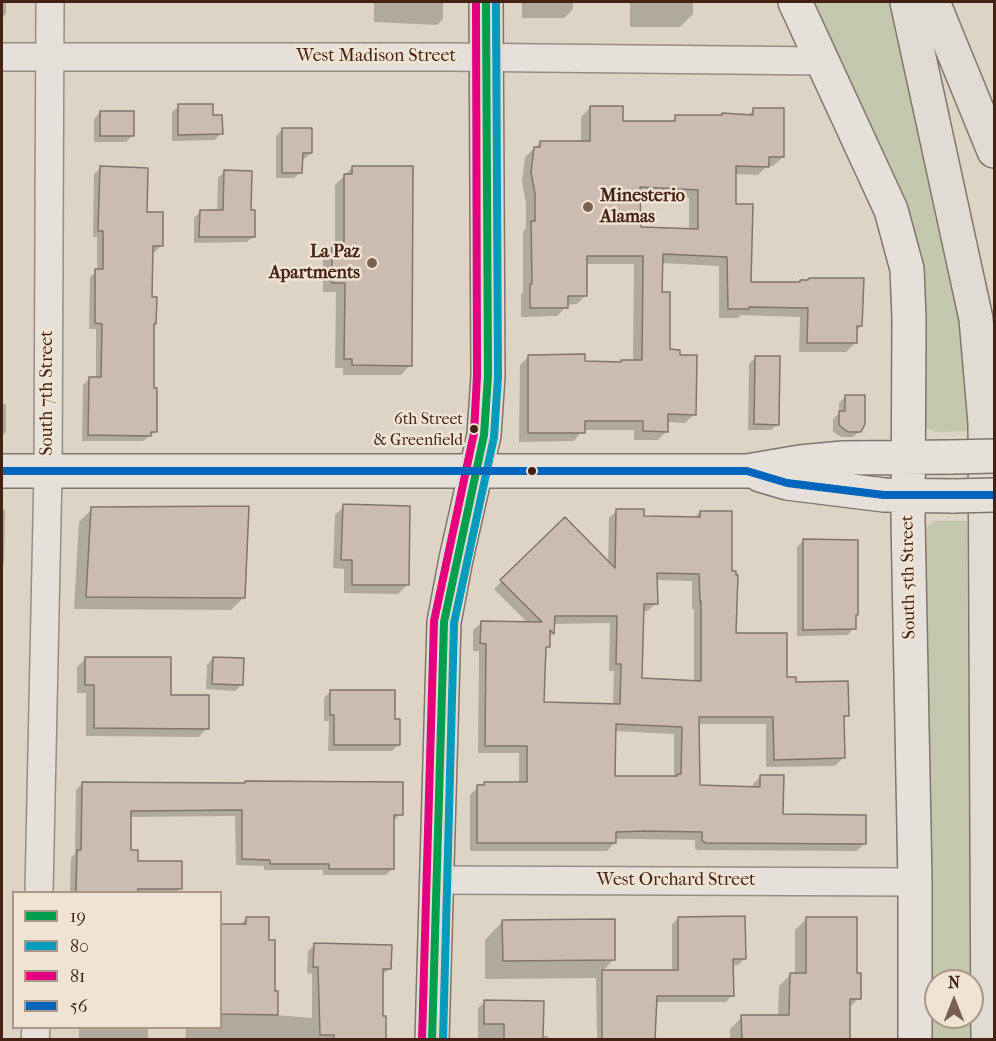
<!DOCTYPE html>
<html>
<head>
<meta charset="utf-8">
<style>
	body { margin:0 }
	#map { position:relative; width:996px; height:1041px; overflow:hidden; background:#ddd4c6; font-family:"IM FELL French Canon",serif }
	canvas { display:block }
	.frame { position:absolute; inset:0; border:3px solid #452114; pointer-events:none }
	.legend { position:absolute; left:12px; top:891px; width:210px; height:138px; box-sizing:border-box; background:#efe4d4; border:2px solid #ab9687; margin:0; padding:8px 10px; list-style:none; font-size:18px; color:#452114 }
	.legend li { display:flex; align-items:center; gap:12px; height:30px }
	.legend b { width:30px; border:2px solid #ab9687 }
	.north { position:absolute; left:924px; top:969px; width:60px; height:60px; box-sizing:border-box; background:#efe4d4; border:2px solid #ab9687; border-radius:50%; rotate:0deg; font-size:16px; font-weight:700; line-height:24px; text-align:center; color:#452114 }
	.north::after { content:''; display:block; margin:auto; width:21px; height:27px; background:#7a6052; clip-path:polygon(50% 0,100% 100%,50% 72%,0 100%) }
</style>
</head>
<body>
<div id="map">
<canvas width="996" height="1041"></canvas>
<div class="frame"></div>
<ul class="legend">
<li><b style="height:8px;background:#039f4e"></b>19</li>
<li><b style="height:8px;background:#079bbb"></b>80</li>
<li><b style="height:8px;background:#e5007d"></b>81</li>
<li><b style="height:8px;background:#0065bd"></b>56</li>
</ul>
<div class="north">N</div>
</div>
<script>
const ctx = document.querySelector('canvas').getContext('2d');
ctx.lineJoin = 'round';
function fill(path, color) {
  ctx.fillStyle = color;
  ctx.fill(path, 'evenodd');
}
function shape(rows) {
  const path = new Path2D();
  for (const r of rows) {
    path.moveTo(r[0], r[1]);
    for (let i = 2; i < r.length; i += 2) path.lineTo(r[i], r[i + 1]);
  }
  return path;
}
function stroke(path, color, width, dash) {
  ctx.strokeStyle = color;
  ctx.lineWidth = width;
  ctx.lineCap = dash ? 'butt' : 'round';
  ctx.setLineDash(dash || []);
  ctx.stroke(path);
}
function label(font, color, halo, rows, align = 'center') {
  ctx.font = font + ' "IM FELL French Canon",serif';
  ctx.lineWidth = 5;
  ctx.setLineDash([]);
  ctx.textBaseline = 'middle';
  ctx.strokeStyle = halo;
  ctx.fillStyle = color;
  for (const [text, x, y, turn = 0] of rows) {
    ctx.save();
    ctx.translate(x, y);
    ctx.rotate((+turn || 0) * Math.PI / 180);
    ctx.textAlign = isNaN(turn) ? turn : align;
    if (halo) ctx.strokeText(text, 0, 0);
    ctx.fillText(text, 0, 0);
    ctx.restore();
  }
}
fill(shape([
	[812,2,889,2,901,32,945,210,960,331,968,431,938,432,924,428,922,330],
	[936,521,967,521,971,981,936,981,936,1017,971,1017,971,1039,927,1039,924,528]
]), '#c3c8ac');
fill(shape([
	[2,2,6,2,6,13,2,18],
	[374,2,443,2,443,19,437,25,374,22],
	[522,2,573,2,573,9,564,18,522,18],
	[630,2,693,2,693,14,680,27,630,27],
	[179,106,212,116,221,133,215,140,172,141,172,112],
	[590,108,622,122,671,122,676,117,747,116,754,109,783,157,773,166,767,166,758,175,734,174,734,206,750,284,861,326,856,331,855,343,846,352,799,352,800,317,741,315,738,318,719,318,719,266,661,263,661,293,669,351,695,414,685,423,667,422,667,431,658,440,634,440,634,430,583,430,574,441,519,442,520,365,529,356,584,363,620,364,633,362,634,264,585,264,586,295,577,304,566,305,566,307,557,316,521,317,521,294,523,292,523,232,526,228,526,204,522,182,525,157,541,142,581,142,581,117],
	[639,196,689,198,689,230,639,229],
	[100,112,133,135,126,142,94,142,94,119],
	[283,129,311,153,304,159,301,159,301,172,294,178,276,178,276,136],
	[353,167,410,365,401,375,343,375,343,368,335,368,336,292,323,292,323,255,335,245,335,185],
	[101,168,145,213,161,246,155,252,151,252,151,298,155,323,153,326,153,389,156,431,143,441,82,441,83,385,89,379,96,379,96,329,89,329,90,277,97,271,97,237,93,237,94,174],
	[225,171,249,212,254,236,247,242,194,243,194,218,200,212,217,212,218,178],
	[755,358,778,424,771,430,748,430,749,364],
	[846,396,860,431,853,437,841,437,833,432,833,419,839,413,839,403],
	[2,404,6,404,6,432,2,436],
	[344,506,407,585,398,594,344,593,344,569,333,568,335,515],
	[92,509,244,597,231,610,74,609,79,522],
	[2,510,5,510,4,564,2,566],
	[617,510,643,517,694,518,700,512,730,573,734,634,786,679,847,716,843,720,843,758,835,766,766,767,766,724,698,724,699,786,753,788,753,784,761,776,781,816,865,843,857,851,698,850,695,849,695,840,637,839,615,839,615,843,607,851,470,851,470,795,478,787,481,787,485,783,519,783,519,753,478,753,479,651,473,651,473,630,481,623,528,623,494,589,565,519,608,563,609,518],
	[656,580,692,581,692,609,694,609,694,682,640,680,642,611,648,611,656,603],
	[610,623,609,671,614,671,613,705,543,703,544,651,548,647,548,638,553,633,553,624],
	[614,731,674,734,674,778,613,778],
	[803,541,854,617,854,628,848,635,797,636,797,547],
	[86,658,170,696,207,728,199,737,86,736,86,693,77,693,77,667],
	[213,658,242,684,235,691,206,689,207,665],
	[330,692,394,720,398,745,392,751,328,751,329,721,324,721,324,698],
	[83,783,401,814,393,821,393,868,386,875,323,875,323,870,264,870,264,866,236,865,235,816,129,817,129,852,136,862,181,888,176,892,70,892,71,858,75,854,76,790],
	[247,918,273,992,276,1015,312,1018,312,974,307,973,308,951,315,944,390,969,381,975,381,1017,384,1017,384,1040,185,1040,186,1028,220,1028,220,926,240,925],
	[679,918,744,959,738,965,731,965,732,995,726,1002,655,1002,654,1040,597,1040,596,978,485,979,485,940,503,921,613,960,602,972,672,972,672,924],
	[807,918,856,975,859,998,848,1009,848,1040,730,1040,730,1029,742,1017,778,1017,779,986,791,974,795,974,795,930],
	[485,1002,542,1036,548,1036,548,1040,478,1040,478,1008],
	[79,1028,148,1028,148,1040,79,1040]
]), '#0003');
const building = shape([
	[178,104,213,104,213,115,222,115,223,134,178,135,178,104],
	[590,106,623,106,623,121,675,121,675,115,722,115,722,113,753,115,753,108,784,108,784,157,769,157,769,167,736,166,736,204,753,204,751,282,800,282,800,280,808,280,809,278,864,278,862,326,857,326,857,343,807,343,808,308,749,307,749,309,728,309,727,257,663,254,662,292,670,292,670,349,680,350,680,355,697,355,696,415,668,414,668,432,643,431,643,421,585,421,585,433,528,433,528,355,585,354,585,361,621,362,621,360,642,360,643,256,587,256,587,296,568,296,568,308,530,308,530,284,532,284,531,221,535,221,535,194,531,172,534,147,540,147,540,141,590,141,590,106],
	[640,187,698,190,698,229,641,227,640,187],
	[100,111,134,111,134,136,100,136,100,111],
	[282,128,312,128,312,153,303,153,302,173,282,173,282,128],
	[100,166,148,168,147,212,163,212,163,246,153,246,152,297,157,297,156,324,154,324,154,388,157,388,157,432,151,432,151,436,88,435,89,377,101,377,102,324,95,323,95,269,103,269,103,231,98,231,100,166],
	[352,166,413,166,412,366,352,365,352,359,344,359,345,283,332,283,332,243,344,243,344,174,352,174,352,166],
	[224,170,252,171,251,210,255,210,255,237,199,237,200,210,223,210,224,170],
	[755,356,780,356,779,425,754,424,755,356],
	[845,395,865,395,865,424,861,432,848,432,839,425,839,411,845,411,845,395],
	[343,504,410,506,409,585,352,585,352,560,341,560,343,504],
	[249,506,245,598,86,597,91,507,249,506],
	[616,509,644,509,644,516,700,517,700,511,732,511,732,571,736,571,736,575,738,575,736,633,787,633,787,677,796,677,796,682,848,681,849,716,844,716,845,758,774,760,773,717,699,717,700,785,760,787,760,775,784,775,783,814,866,815,866,844,706,843,702,841,702,832,645,831,616,832,616,843,477,843,477,785,484,785,484,782,527,782,527,746,485,746,486,644,480,643,481,621,542,622,500,580,565,517,615,568,616,509],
	[657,573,699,574,700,602,701,601,701,681,642,678,644,604,658,604,657,573],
	[555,616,617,616,616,664,621,664,620,704,544,702,546,647,550,647,550,630,554,634,555,616],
	[616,724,682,727,681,774,678,774,677,776,615,776,616,724],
	[803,539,858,540,858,615,856,615,856,629,803,630,803,539],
	[85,657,171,657,171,695,209,695,209,729,94,728,94,685,85,685,85,657],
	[213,657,244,658,243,685,212,684,213,657],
	[330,690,395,690,395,719,400,719,400,745,334,745,334,715,330,715,330,690],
	[245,781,403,782,403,815,394,815,394,869,329,869,329,864,270,864,270,860,242,859,242,810,131,811,131,850,138,850,138,861,182,861,182,889,138,889,138,892,76,892,77,850,81,850,82,782,245,783,245,781],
	[745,916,746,959,733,959,734,996,657,996,655,1040,602,1040,602,970,678,970,678,917,745,916],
	[246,917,269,917,269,940,275,940,275,991,278,991,278,1015,220,1014,220,924,246,924,246,917],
	[806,917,857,917,857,973,861,973,861,999,850,999,850,1040,742,1040,741,1015,789,1015,790,973,806,973,806,917],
	[615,919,615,960,503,961,502,920,615,919],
	[314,943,392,945,391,969,383,969,383,1016,386,1016,386,1039,334,1039,334,1035,320,1035,318,967,313,967,314,943],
	[484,1000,544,1001,543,1040,504,1040,504,1024,484,1024,484,1000]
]);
fill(building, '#cbbbb0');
stroke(building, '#81756d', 1.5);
const street = shape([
	[2,57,448,57,822,61],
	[436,880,915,882],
	[39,892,48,472,50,2],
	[35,1040,36,1028]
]);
const secondary = shape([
	[795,2,891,210,907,269,909,318,908,519,915,882,915,1040],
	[2,471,747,471,800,462,843,458,952,457],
	[760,475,787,483,884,495,954,496]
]);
const primary = shape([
	[432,1040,444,622,456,559,484,435,488,376,486,2]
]);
const highway = shape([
	[907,2,976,319,985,423,988,1040],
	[933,2,994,151]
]);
stroke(street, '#978d83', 30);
stroke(secondary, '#81756d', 36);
stroke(primary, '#81756d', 36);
stroke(highway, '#81756d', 36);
stroke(street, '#e5e0da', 27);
stroke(secondary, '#e5e0da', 33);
stroke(primary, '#e0dbd3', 33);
stroke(highway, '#e0dbd3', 33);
const secondaryBridge = shape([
	[952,457,994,456],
	[954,496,994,495]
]);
stroke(secondaryBridge, '#81756d', 36, []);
stroke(secondaryBridge, '#e5e0da', 33);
stroke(shape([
	[432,1040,444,622,484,435,488,376,486,2]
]), '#039f4e', 8);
stroke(shape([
	[443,1040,454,623,494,437,498,377,496,2]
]), '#079bbb', 8);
stroke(shape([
	[422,1040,434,621,474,433,477,376,476,2]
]), '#e5007d', 8);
stroke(shape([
	[2,471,747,471,787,483,884,495,994,495]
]), '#0065bd', 8);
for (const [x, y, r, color] of [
	[588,207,6,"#7a6052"],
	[372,263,6,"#7a6052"],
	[474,429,5,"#452114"],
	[532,471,5,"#452114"]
]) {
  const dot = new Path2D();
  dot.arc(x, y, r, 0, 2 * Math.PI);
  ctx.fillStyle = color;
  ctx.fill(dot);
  stroke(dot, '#efe4d4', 2);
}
label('16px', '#452114', '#efe4d4', [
	["6th Street",463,420],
	["& Greenfield",463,441]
], 'right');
label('18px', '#452114', '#efe4d4', [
	["West Madison Street",376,57],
	["South 7th Street",48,393,-90],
	["South 5th Street",909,577,-91],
	["West Orchard Street",676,881]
]);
label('bold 18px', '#452114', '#efe4d4', [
	["Minesterio",600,197],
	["Alamas",600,218],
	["La Paz",360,253,"right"],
	["Apartments",360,274,"right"]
], 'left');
</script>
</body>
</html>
